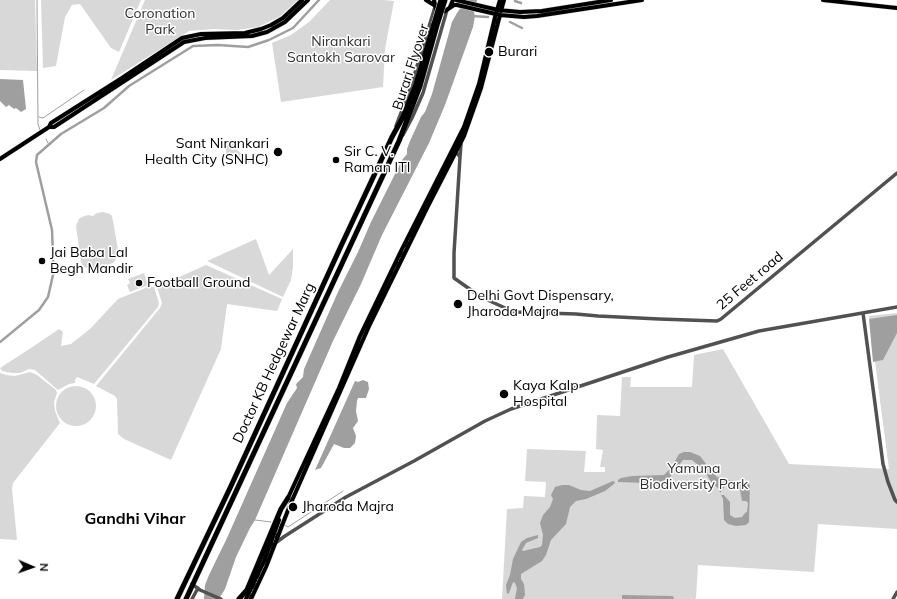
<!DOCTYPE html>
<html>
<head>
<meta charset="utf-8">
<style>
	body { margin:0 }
	#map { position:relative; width:897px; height:599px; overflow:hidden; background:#fff; font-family:Mulish,sans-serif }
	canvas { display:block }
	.north { position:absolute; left:12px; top:547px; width:40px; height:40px; -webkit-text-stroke:3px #fff; paint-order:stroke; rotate:92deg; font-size:11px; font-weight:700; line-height:16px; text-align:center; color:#000 }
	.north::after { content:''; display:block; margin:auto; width:14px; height:18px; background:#000; clip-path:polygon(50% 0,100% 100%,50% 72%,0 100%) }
</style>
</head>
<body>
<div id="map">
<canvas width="897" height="599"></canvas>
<div class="north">N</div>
</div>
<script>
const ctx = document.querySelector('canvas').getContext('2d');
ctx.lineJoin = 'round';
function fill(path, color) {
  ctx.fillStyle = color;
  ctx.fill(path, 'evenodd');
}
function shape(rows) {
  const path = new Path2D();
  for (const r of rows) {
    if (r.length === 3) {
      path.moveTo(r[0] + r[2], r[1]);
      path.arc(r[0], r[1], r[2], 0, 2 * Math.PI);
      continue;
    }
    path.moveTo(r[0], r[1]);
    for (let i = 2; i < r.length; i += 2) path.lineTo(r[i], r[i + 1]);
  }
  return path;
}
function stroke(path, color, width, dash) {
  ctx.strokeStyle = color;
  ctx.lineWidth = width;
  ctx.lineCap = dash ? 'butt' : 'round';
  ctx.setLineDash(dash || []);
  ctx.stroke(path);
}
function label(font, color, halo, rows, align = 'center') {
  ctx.font = font + ' Mulish,sans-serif';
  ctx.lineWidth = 3;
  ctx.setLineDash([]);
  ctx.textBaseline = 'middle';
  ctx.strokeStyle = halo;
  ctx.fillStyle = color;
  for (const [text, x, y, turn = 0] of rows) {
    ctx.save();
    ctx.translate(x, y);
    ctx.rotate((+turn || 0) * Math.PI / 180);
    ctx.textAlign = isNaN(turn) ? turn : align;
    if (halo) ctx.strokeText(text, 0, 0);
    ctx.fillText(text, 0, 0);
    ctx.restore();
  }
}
fill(shape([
	[0,0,35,0,37,71,0,70],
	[41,0,141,0,119,52,111,48,80,4,72,5,65,17,56,66,43,68],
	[145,0,298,0,279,17,258,27,237,30,214,29,189,31,111,80],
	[330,0,383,0,394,1,385,49,383,87,281,102,272,43,291,35,309,22],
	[226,141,233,141,237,150,251,161,249,163,228,159,226,156],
	[103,212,110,214,112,216,119,255,113,263,107,265,102,264,98,269,90,270,83,266,81,262,76,226,79,219,82,217,88,215,93,216,97,213],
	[256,239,269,275,293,249,293,267,291,280,283,297,207,261],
	[206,265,282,299,277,311,227,304,221,349,171,460,124,439,118,434,117,399,115,396,96,386,160,308,162,303,157,287],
	[144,273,148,285,130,292,127,285,130,283,128,279],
	[148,287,154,287,159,303,158,307,94,384,77,377,75,380,75,383,69,384,58,390,35,370,29,369,20,373,12,373,2,371,0,368,34,346,59,329,63,332,61,346,71,344,90,329,118,299],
	[897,313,897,529,818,524,814,572,698,565,696,598,695,599,502,599,507,509,523,508,524,496,545,497,546,482,525,481,527,449,586,451,584,472,605,472,605,467,600,467,603,450,596,449,597,415,620,416,622,377,631,377,630,387,692,387,694,355,723,349,789,464,889,469,869,316],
	[30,372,37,375,56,390,57,393,54,402,55,411,60,423,13,483,12,489,17,540,0,539,0,373,6,375,15,376],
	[76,406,20]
]), '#d8d8d8');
fill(shape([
	[466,0,477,0,474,12,475,16,473,27,445,105,429,143,382,235,361,284,333,341,255,520,250,528,236,557,225,589,219,599,204,599,205,585,209,575,227,538,287,403,297,388,296,384,303,377,304,369,338,292,358,252,371,222,402,160,407,154,407,149,410,141,421,117,425,112,432,94,452,22,457,13],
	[0,79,23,80,26,109,21,112,16,108,14,109,9,105,6,107,0,101],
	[897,315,897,333,883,360,873,362,869,319],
	[363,380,368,382,369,389,366,398,358,398,357,401,356,411,358,421,353,428,356,436,355,443,350,448,344,448,334,444,321,468,315,470,355,381,358,382],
	[684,452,690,452,700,456,713,473,717,477,729,480,748,482,750,486,749,522,746,525,736,526,728,524,724,520,723,499,721,495,724,495,730,502,730,515,735,518,742,517,745,513,747,512,748,503,746,501,742,501,740,490,737,489,735,485,725,486,720,493,719,489,711,482,704,470,692,460,683,460,670,477,662,482,647,483,618,482,618,480,621,478,632,476,664,475,671,468,679,454],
	[613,481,615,482,614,484,605,491,586,499,576,501,570,507,566,524,551,540,546,555,542,561,521,574,521,579,524,584,525,595,523,599,515,599,517,588,515,583,513,582,509,593,507,594,506,585,510,575,513,559,521,542,527,538,538,535,538,538,526,543,522,550,523,551,540,547,542,545,543,535,540,523,543,515,550,507,553,499,551,495,555,487,562,485,569,485,581,490,590,491],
	[622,595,673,596,674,599,622,599]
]), '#9f9f9f');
stroke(shape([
	[37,0,38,124,40,130],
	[39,117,43,118,84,90],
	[46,139,49,145],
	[255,520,271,522],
	[284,525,288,527,343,491]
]), '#9f9f9f', 1);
stroke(shape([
	[515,1,521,3],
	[472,16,488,17],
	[510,22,522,28],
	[0,342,39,310,48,297,53,275,53,255,52,230,36,162,37,155,61,134,104,108,129,86,193,46,218,45,248,47,269,40,293,28,319,0]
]), '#9f9f9f', 2.5);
const major = shape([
	[426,0,434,5],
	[434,0,436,9,441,12,445,11,454,5,457,5,500,15,524,17,537,16,642,0],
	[456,0,498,10,520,12,542,11,611,0],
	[823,0,897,8],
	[450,7,453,0],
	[497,10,500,0],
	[501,11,504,0],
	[49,127,51,123,122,78,182,38,201,34,245,33,261,29,271,25,283,18,302,0],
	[0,159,49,127,54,127,184,42,205,38,252,36,267,32,285,22,308,0],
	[287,500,339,388,360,336,401,251,464,127,479,84,496,13],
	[246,599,264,561,279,520],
	[251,599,266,567,290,505,370,324,428,206,464,136,481,88,500,15]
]);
const highway = shape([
	[177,599,231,486,341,246,392,137,403,117,415,87,434,24],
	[186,599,399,141,420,86,437,25],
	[239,599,247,590,281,509,288,498]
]);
stroke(major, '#dbdbdb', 5);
stroke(highway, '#dbdbdb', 6);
stroke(shape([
	[396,126,410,89,435,7],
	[403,135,412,118,423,93,447,10],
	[455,151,460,157,454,253,454,278,481,297,514,312,576,314,598,316,659,319,717,321,721,319,897,173],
	[460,157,461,144],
	[863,313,883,464,888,482,895,500,897,502],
	[274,544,285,536,346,497,414,461,485,421,511,409,668,357,759,331,897,307],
	[192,584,200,590,221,599],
	[192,599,198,588],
	[893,599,897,592]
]), '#515151', 3.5);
stroke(major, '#000', 4);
stroke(highway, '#000', 5);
stroke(shape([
	[249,599,365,328,465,127,478,92,502,0]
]), '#000', 1, [6, 2, 1, 2]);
const highwayBridge = shape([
	[434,24,441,0],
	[437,25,445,0]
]);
stroke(highwayBridge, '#dbdbdb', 6, []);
stroke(highwayBridge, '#000', 5);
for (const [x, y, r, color] of [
	[489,52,5,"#000"],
	[278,152,5,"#000"],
	[336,160,4,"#000"],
	[42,261,4,"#000"],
	[139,283,4,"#000"],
	[458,304,5,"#000"],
	[504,394,5,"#000"],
	[293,507,5,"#000"]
]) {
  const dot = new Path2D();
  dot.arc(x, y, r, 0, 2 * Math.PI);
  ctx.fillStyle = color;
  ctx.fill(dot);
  stroke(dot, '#fff', 1.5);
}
label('14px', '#2f2f2f', '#fff', [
	["Coronation",160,14],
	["Park",160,30],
	["Nirankari",341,42],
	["Santokh Sarovar",341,58],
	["Yamuna",694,469],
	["Biodiversity Park",694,485]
]);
label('14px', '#000', '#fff', [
	["Burari",498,52],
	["Sant Nirankari",269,144,"right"],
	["Health City (SNHC)",269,160,"right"],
	["Sir C. V.",344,152],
	["Raman ITI",344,168],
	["Jai Baba Lal",50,253],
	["Begh Mandir",50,269],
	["Football Ground",147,283],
	["Delhi Govt Dispensary,",467,296],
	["Jharoda Majra",467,312],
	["Kaya Kalp",513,386],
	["Hospital",513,402],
	["Jharoda Majra",302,507]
], 'left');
label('14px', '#000', '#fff', [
	["Burari Flyover",411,67,-72],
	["25 Feet road",750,281,-40],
	["Doctor KB Hedgewar Marg",274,363,-65]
]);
label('bold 16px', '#000', '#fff', [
	["Gandhi Vihar",135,519]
]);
</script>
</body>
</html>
